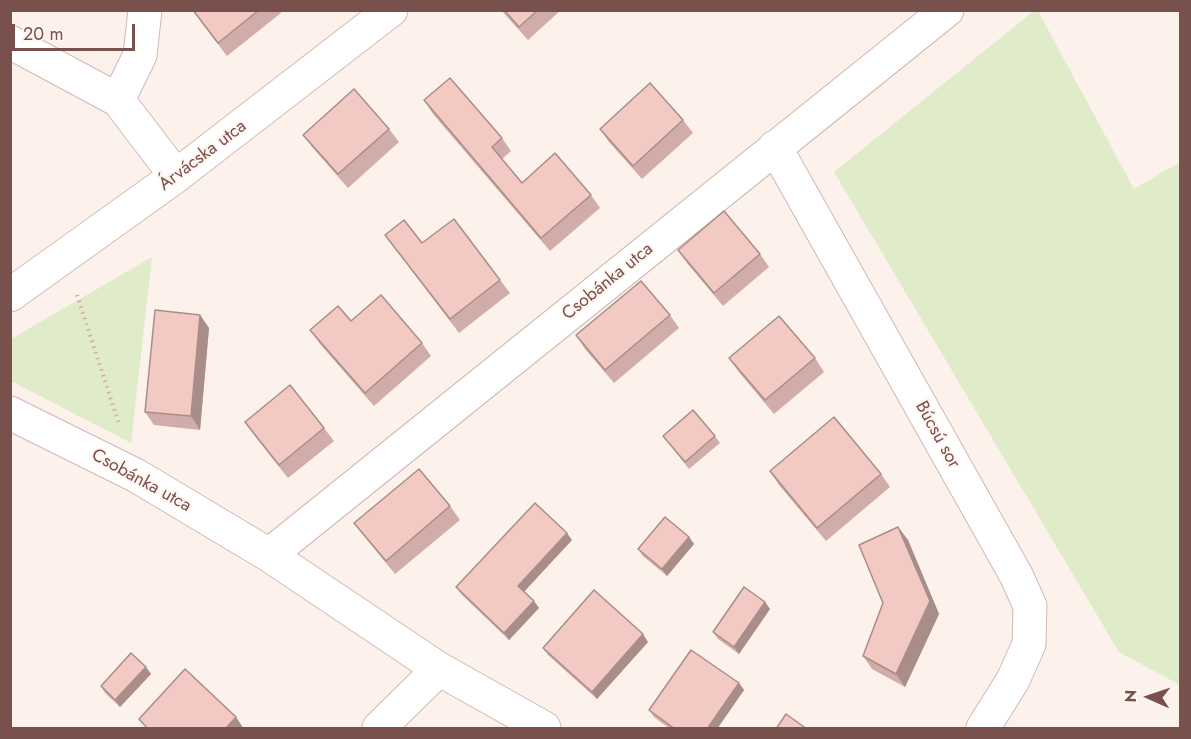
<!DOCTYPE html>
<html>
<head>
<meta charset="utf-8">
<style>
	body { margin:0 }
	#map { position:relative; width:1191px; height:739px; overflow:hidden; background:#fcf1eb; font-family:Jost,sans-serif }
	canvas { display:block }
	.frame { position:absolute; inset:0; border:12px solid #78514d; pointer-events:none }
	.north { position:absolute; left:1119px; top:667px; width:60px; height:60px; -webkit-text-stroke:4px #fff6f2; paint-order:stroke; rotate:273deg; font-size:16px; font-weight:700; line-height:24px; text-align:center; color:#78514d }
	.north::after { content:''; display:block; margin:auto; width:21px; height:27px; background:#78514d; clip-path:polygon(50% 0,100% 100%,50% 72%,0 100%) }
	.scale { position:absolute; left:12px; top:24px; width:123px; height:27px; box-sizing:border-box; border:3px solid #78514d; border-top:0; padding-left:8px; font-size:18px; line-height:21px; white-space:nowrap; color:#78514d; -webkit-text-stroke:4px #fff6f2; paint-order:stroke }
</style>
</head>
<body>
<div id="map">
<canvas width="1191" height="739"></canvas>
<div class="frame"></div>
<div class="north">N</div>
<div class="scale">20 m</div>
</div>
<script>
const ctx = document.querySelector('canvas').getContext('2d');
ctx.lineJoin = 'round';
function fill(path, color) {
  ctx.fillStyle = color;
  ctx.fill(path, 'evenodd');
}
function shape(rows) {
  const path = new Path2D();
  for (const r of rows) {
    path.moveTo(r[0], r[1]);
    for (let i = 2; i < r.length; i += 2) path.lineTo(r[i], r[i + 1]);
  }
  return path;
}
function stroke(path, color, width, dash) {
  ctx.strokeStyle = color;
  ctx.lineWidth = width;
  ctx.lineCap = dash ? 'butt' : 'round';
  ctx.setLineDash(dash || []);
  ctx.stroke(path);
}
function label(font, color, halo, rows, align = 'center') {
  ctx.font = font + ' Jost,sans-serif';
  ctx.lineWidth = 4.5;
  ctx.setLineDash([]);
  ctx.textBaseline = 'middle';
  ctx.strokeStyle = halo;
  ctx.fillStyle = color;
  for (const [text, x, y, turn = 0] of rows) {
    ctx.save();
    ctx.translate(x, y);
    ctx.rotate((+turn || 0) * Math.PI / 180);
    ctx.textAlign = isNaN(turn) ? turn : align;
    if (halo) ctx.strokeText(text, 0, 0);
    ctx.fillText(text, 0, 0);
    ctx.restore();
  }
}
fill(shape([
	[1035,10,1038,11,1134,189,1180,162,1180,685,1119,652,834,172],
	[152,257,131,443,11,381,11,339]
]), '#dfebc9');
const street = shape([
	[10,42,118,100,176,176],
	[118,100,140,55,145,10],
	[775,147,1016,575,1030,606,1029,644,1013,680,983,728],
	[10,413,137,476,269,555,439,669,544,728],
	[269,555,947,10],
	[379,728,439,669]
]);
const secondary = shape([
	[10,295,176,176,391,10]
]);
stroke(street, '#d2b8b2', 35);
stroke(secondary, '#d7b9b3', 35);
stroke(shape([
	[77,295,119,424]
]), '#d7aba5', 4, [1.5, 4.5]);
stroke(street, '#fff', 33);
stroke(secondary, '#fff', 33);
fill(shape([
	[192,10,280,10,281,13,227,56],
	[501,10,561,10,528,40],
	[424,100,502,138,511,151,502,159,522,183,591,195,600,208,550,251,433,114],
	[683,120,693,133,642,179,609,142,600,129],
	[389,129,399,142,348,188,313,148,303,135],
	[385,235,422,243,500,280,510,293,459,333],
	[678,250,760,254,769,267,723,306,687,263],
	[200,315,209,328,200,430,154,425,145,412],
	[670,315,679,328,614,383,585,349,576,335],
	[351,321,422,343,431,356,374,406,320,344,310,330],
	[729,358,815,358,824,372,774,414,738,371],
	[245,422,324,428,334,441,288,478,254,435],
	[663,436,715,436,720,443,689,469],
	[770,471,881,474,890,487,826,541,779,485],
	[450,506,460,520,395,574,364,536,354,523],
	[898,527,908,540,939,614,905,687,872,669,863,656,883,603],
	[689,537,694,544,667,576,643,556,638,549],
	[572,540,524,591,539,608,509,640,461,594,456,587],
	[765,602,770,609,739,654,718,639,713,632],
	[648,642,597,699,548,655,543,648],
	[146,667,151,674,120,707,105,693,101,686],
	[739,683,744,690,717,729,670,729,654,717,649,710]
]), '#d0ada8');
fill(shape([
	[200,315,209,328,200,430,191,416],
	[898,527,908,540,939,614,905,687,896,674],
	[567,533,572,540,523,593,518,586],
	[689,537,694,544,667,576,662,569],
	[534,601,539,608,509,640,504,633],
	[765,602,770,609,739,654,734,647],
	[643,634,648,642,597,699,592,692],
	[146,667,151,674,120,707,115,700],
	[739,683,744,690,717,729,707,729],
	[236,717,244,729,225,729]
]), '#a98d88');
const building = shape([
	[193,10,259,10,218,43,193,10],
	[504,10,538,10,519,27,504,10],
	[450,78,502,138,492,147,522,183,555,153,591,195,541,238,424,100,450,78],
	[650,83,683,120,633,166,600,129,650,83],
	[354,89,389,129,338,174,303,135,354,89],
	[724,211,760,254,714,293,678,250,724,211],
	[454,219,500,280,450,319,385,235,404,220,422,243,454,219],
	[641,281,670,315,605,370,576,335,641,281],
	[381,295,422,343,365,393,310,330,338,306,351,321,381,295],
	[155,310,200,315,191,416,145,412,155,310],
	[779,316,815,358,765,400,729,358,779,316],
	[290,385,324,428,279,465,245,422,290,385],
	[693,410,715,436,685,462,663,436,693,410],
	[834,417,881,474,817,528,770,471,834,417],
	[419,469,450,506,386,561,354,523,419,469],
	[535,503,567,533,518,586,534,601,504,633,456,587,535,503],
	[665,517,689,537,662,569,638,549,665,517],
	[898,527,930,601,896,674,863,656,883,603,859,545,898,527],
	[744,587,765,602,734,647,713,632,744,587],
	[594,590,643,634,592,692,543,648,594,590],
	[691,650,739,683,707,729,675,729,649,710,691,650],
	[131,653,146,667,115,700,101,686,131,653],
	[185,669,236,717,225,729,148,729,139,719,185,669],
	[786,714,807,729,776,729,786,714]
]);
fill(building, '#f2c9c3');
stroke(building, '#a98d88', 1.5);
label('18px', '#78514d', '#fff6f2', [
	["Árvácska utca",203,156,-37],
	["Csobánka utca",608,282,-39],
	["Búcsú sor",937,435,61],
	["Csobánka utca",141,481,29]
]);
</script>
</body>
</html>
